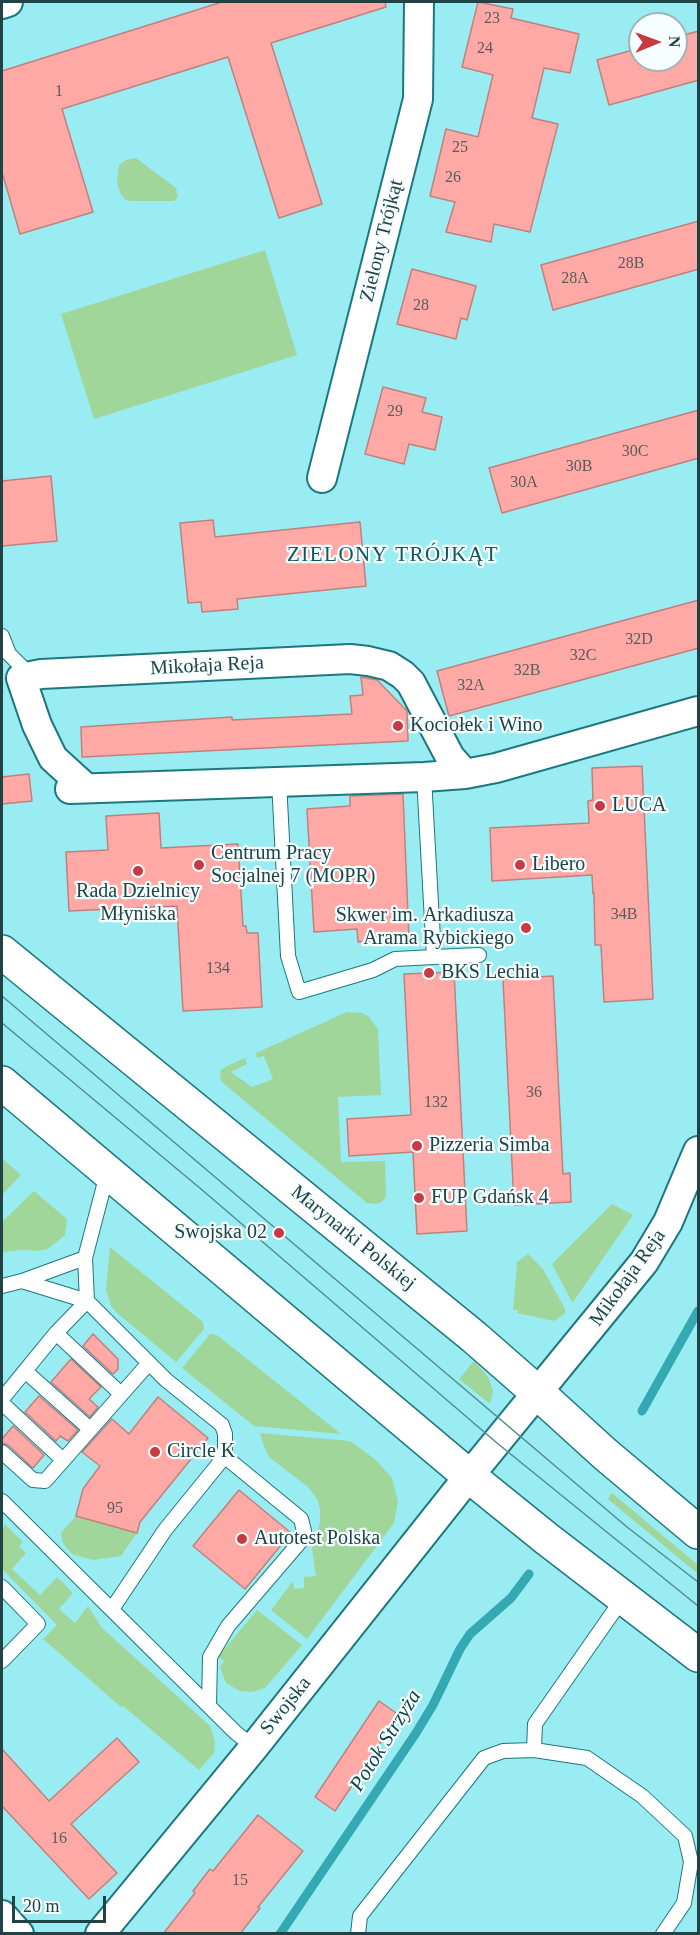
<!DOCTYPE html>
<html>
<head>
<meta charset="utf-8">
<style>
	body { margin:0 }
	#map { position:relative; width:700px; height:1935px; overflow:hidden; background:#99ecf2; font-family:"Times New Roman",serif }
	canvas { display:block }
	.frame { position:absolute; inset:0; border:3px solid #214346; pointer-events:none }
	.north { position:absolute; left:628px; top:12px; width:60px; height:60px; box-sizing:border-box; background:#f6feff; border:2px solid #a1b3b5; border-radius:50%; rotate:89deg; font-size:16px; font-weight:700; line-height:24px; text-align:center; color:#214346 }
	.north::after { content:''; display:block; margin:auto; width:21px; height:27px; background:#c93941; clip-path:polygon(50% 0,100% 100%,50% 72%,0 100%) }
	.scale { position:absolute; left:12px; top:1896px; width:94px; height:27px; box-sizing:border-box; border:3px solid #214346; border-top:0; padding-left:8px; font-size:18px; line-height:21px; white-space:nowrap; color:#214346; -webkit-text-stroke:4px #f6feff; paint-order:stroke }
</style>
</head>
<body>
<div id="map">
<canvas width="700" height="1935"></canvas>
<div class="frame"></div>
<div class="north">N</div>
<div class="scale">20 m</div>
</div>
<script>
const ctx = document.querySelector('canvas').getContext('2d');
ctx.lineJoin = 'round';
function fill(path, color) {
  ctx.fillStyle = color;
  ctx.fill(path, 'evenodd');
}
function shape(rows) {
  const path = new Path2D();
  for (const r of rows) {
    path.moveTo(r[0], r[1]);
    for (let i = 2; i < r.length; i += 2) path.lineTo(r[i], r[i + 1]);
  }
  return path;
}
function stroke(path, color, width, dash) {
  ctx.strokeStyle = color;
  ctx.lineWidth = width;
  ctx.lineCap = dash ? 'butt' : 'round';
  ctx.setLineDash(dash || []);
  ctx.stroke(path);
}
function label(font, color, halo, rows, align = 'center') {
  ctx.font = font + ' "Times New Roman",serif';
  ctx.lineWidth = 4.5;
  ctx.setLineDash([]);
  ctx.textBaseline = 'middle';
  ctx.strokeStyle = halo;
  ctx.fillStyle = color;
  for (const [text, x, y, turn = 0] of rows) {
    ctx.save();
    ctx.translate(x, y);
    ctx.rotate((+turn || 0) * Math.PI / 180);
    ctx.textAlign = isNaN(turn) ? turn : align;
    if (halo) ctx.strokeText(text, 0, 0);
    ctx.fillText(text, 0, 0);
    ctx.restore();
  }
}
fill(shape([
	[136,158,176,188,178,197,174,201,131,201,126,200,121,195,117,183,119,165,126,160],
	[265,250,297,355,94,419,61,314],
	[347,1012,362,1013,368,1016,378,1029,381,1095,338,1097,341,1162,385,1161,386,1196,382,1202,376,1204,367,1203,223,1083,220,1078,221,1070,227,1066,245,1058,247,1064,231,1072,252,1087,273,1079,264,1056,257,1058,256,1053],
	[2,1158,21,1175,2,1195],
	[34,1191,67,1219,65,1235,48,1249,37,1251,23,1250,2,1252,2,1222],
	[612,1204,633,1215,573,1302,572,1302,552,1264],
	[110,1247,203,1322,204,1329,176,1362,117,1313,111,1306,106,1290],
	[528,1254,543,1269,565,1309,565,1313,560,1317,554,1321,517,1313,518,1310,513,1310,517,1262],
	[210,1334,217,1335,341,1434,254,1426,182,1368],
	[474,1361,489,1378,493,1391,490,1404,459,1379],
	[260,1433,350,1441,376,1460,392,1478,398,1501,394,1523,307,1639,271,1610,293,1581,294,1589,304,1588,304,1577,316,1576,311,1541,317,1533,320,1522,320,1509,317,1499,308,1487,269,1457,263,1444],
	[612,1493,698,1565,698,1574,608,1499],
	[76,1516,137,1533,121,1556,93,1560,72,1554,63,1543,61,1533],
	[5,1524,23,1542,19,1546,26,1553,12,1569,40,1595,57,1577,73,1593,59,1609,75,1623,88,1606,101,1627,210,1726,215,1742,214,1753,199,1770,123,1706,121,1707,43,1639,57,1625,2,1569,2,1530],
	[257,1610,302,1645,265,1688,252,1692,240,1691,226,1683,220,1667,224,1661,218,1657]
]), '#a1d69b');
stroke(shape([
	[642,1411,698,1311],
	[280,1934,416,1733,433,1705,460,1649,470,1634,511,1598,529,1574]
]), '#35a9b2', 9);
const building = shape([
	[222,2,385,2,386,7,271,43,322,204,279,218,228,57,62,109,93,212,20,234,2,172,2,71,222,2],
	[478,2,513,9,511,18,579,34,570,73,544,68,532,118,558,124,530,232,494,224,491,242,446,232,455,202,430,196,446,129,478,137,493,75,462,67,478,2],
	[699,31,699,80,609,105,597,60,640,48,640,60,676,60,676,37,699,31],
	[699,221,699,269,553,310,541,265,699,221],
	[412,269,476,286,467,320,461,318,456,339,397,324,412,269],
	[383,387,426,398,422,412,442,417,435,450,409,444,404,464,365,454,383,387],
	[699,410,699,458,502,513,489,468,699,410],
	[51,476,57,541,2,546,2,481,51,476],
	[213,520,215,537,360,522,366,586,237,599,238,609,202,612,201,602,188,603,180,523,213,520],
	[699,600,699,648,449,716,437,671,699,600],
	[361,677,377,680,407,711,408,741,82,757,81,727,232,717,232,720,352,714,350,696,363,695,361,677],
	[642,766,653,999,604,1002,601,945,595,945,594,893,593,894,592,875,492,881,490,828,589,823,588,801,593,800,592,768,642,766],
	[29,774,32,801,2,804,2,777,29,774],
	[403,794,409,939,358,942,357,929,314,932,307,809,350,806,350,796,403,794],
	[159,813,161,848,238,844,243,926,246,926,247,933,258,933,262,1007,183,1011,177,906,69,911,66,852,108,850,106,816,159,813],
	[454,972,467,1231,417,1234,413,1152,349,1156,347,1119,411,1115,404,974,454,972],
	[553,976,563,1174,570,1173,571,1202,514,1205,503,979,553,976],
	[93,1334,118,1359,118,1369,113,1374,83,1346,93,1334],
	[71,1359,101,1387,89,1399,98,1407,90,1417,51,1382,71,1359],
	[39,1396,78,1430,68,1441,60,1436,56,1441,25,1412,39,1396],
	[158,1397,208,1438,140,1522,137,1533,76,1516,83,1489,100,1466,82,1452,112,1419,129,1434,158,1397],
	[13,1426,44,1455,33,1468,8,1445,2,1443,2,1439,13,1426],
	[239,1490,291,1533,245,1589,193,1546,239,1490],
	[379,1701,399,1715,335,1811,315,1797,379,1701],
	[117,1738,139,1762,71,1824,117,1873,89,1899,2,1806,2,1749,49,1801,117,1738],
	[258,1815,303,1851,258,1907,260,1908,240,1934,163,1934,195,1893,193,1891,210,1869,213,1871,258,1815]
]);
fill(building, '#ffa9a6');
stroke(building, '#c1807d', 1.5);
const lane = shape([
	[2,636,9,654,31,676],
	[279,781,288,956,299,992,373,970,395,959,434,957,424,777],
	[434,957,479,955],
	[107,1174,85,1258,87,1301,166,1380,222,1425,225,1434,225,1449,221,1461,165,1530,112,1609],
	[2,1286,22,1281,85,1258],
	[56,1333,121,1394],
	[25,1371,90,1429],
	[2,1399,56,1333,87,1301,22,1281],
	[2,1403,63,1460],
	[2,1452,33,1480,45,1481,149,1363],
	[2,1501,236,1733,254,1747],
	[2,1587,38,1624,2,1661],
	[209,1705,210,1657,228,1626,300,1542,304,1531,301,1519,223,1455],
	[534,1750,535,1724,623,1598],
	[358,1934,360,1916,484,1758,503,1751,534,1750,587,1758,642,1796,685,1836,691,1862,684,1903,663,1934]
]);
const street = shape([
	[2,4,8,2],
	[322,478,418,99,419,2],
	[86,788,53,758,37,725,21,678,41,674,350,659,368,661,389,666,403,675,411,683,450,757,465,774],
	[70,789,424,777,465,774,496,768,698,711],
	[2,1915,19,1934],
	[100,1934,254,1747,469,1476,644,1262,668,1222,698,1151]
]);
const secondary = shape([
	[2,952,474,1337,538,1393,605,1454,698,1532],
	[2,1083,469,1476,547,1539,698,1655]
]);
stroke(lane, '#1d777e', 16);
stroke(street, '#1d777e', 32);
stroke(secondary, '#1d777e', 36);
stroke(lane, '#fff', 14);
stroke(street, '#fff', 28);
stroke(secondary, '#fff', 33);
stroke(shape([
	[2,996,627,1527,698,1582],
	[2,1023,201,1189,497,1443,698,1606]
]), '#548b8f', 1.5);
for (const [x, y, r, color] of [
	[398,726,6,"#c93941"],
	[600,806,6,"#c93941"],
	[199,865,6,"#c93941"],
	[520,865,6,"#c93941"],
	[138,871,6,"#c93941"],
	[526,928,6,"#c93941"],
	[429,973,6,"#c93941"],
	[417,1146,6,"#c93941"],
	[419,1198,6,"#c93941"],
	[279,1233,6,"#c93941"],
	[155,1452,6,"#c93941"],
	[242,1539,6,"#c93941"]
]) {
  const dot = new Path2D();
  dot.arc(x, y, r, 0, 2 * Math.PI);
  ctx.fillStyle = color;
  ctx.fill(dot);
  stroke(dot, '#f6feff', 2);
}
label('16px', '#585c5e', null, [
	["23",492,19],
	["24",485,49],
	["1",59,92],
	["25",460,148],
	["26",453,178],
	["28B",631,264],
	["28A",575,279],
	["28",421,306],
	["29",395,412],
	["30C",635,452],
	["30B",579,467],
	["30A",524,483],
	["32D",639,640],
	["32C",583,656],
	["32B",527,671],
	["32A",471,686],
	["34B",624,915],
	["134",218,969],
	["36",534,1093],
	["132",436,1103],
	["95",115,1509],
	["16",59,1839],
	["15",240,1881]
]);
label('20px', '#214346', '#f6feff', [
	["Zielony Trójkąt",382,241,-76],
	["Mikołaja Reja",207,666,-3],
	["Marynarki Polskiej",353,1238,39],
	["Mikołaja Reja",628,1278,-54],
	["Swojska",286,1706,-51]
]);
label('20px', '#214346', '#f6feff', [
	["Kociołek i Wino",410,726],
	["LUCA",612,806],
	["Centrum Pracy",211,854],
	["Socjalnej 7 (MOPR)",211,877],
	["Libero",532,865],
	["Rada Dzielnicy",138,892,"center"],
	["Młyniska",138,915,"center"],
	["Skwer im. Arkadiusza",514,916,"right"],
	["Arama Rybickiego",514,939,"right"],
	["BKS Lechia",441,973],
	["Pizzeria Simba",429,1146],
	["FUP Gdańsk 4",431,1198],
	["Swojska 02",267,1233,"right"],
	["Circle K",167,1452],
	["Autotest Polska",254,1539]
], 'left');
ctx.letterSpacing = '1.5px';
label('21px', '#10555a', '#f6feff', [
	["ZIELONY TRÓJKĄT",393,555]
]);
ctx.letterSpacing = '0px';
label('italic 21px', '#093e42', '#f6feff', [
	["Potok Strzyża",386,1741,-58]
]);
</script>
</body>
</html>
